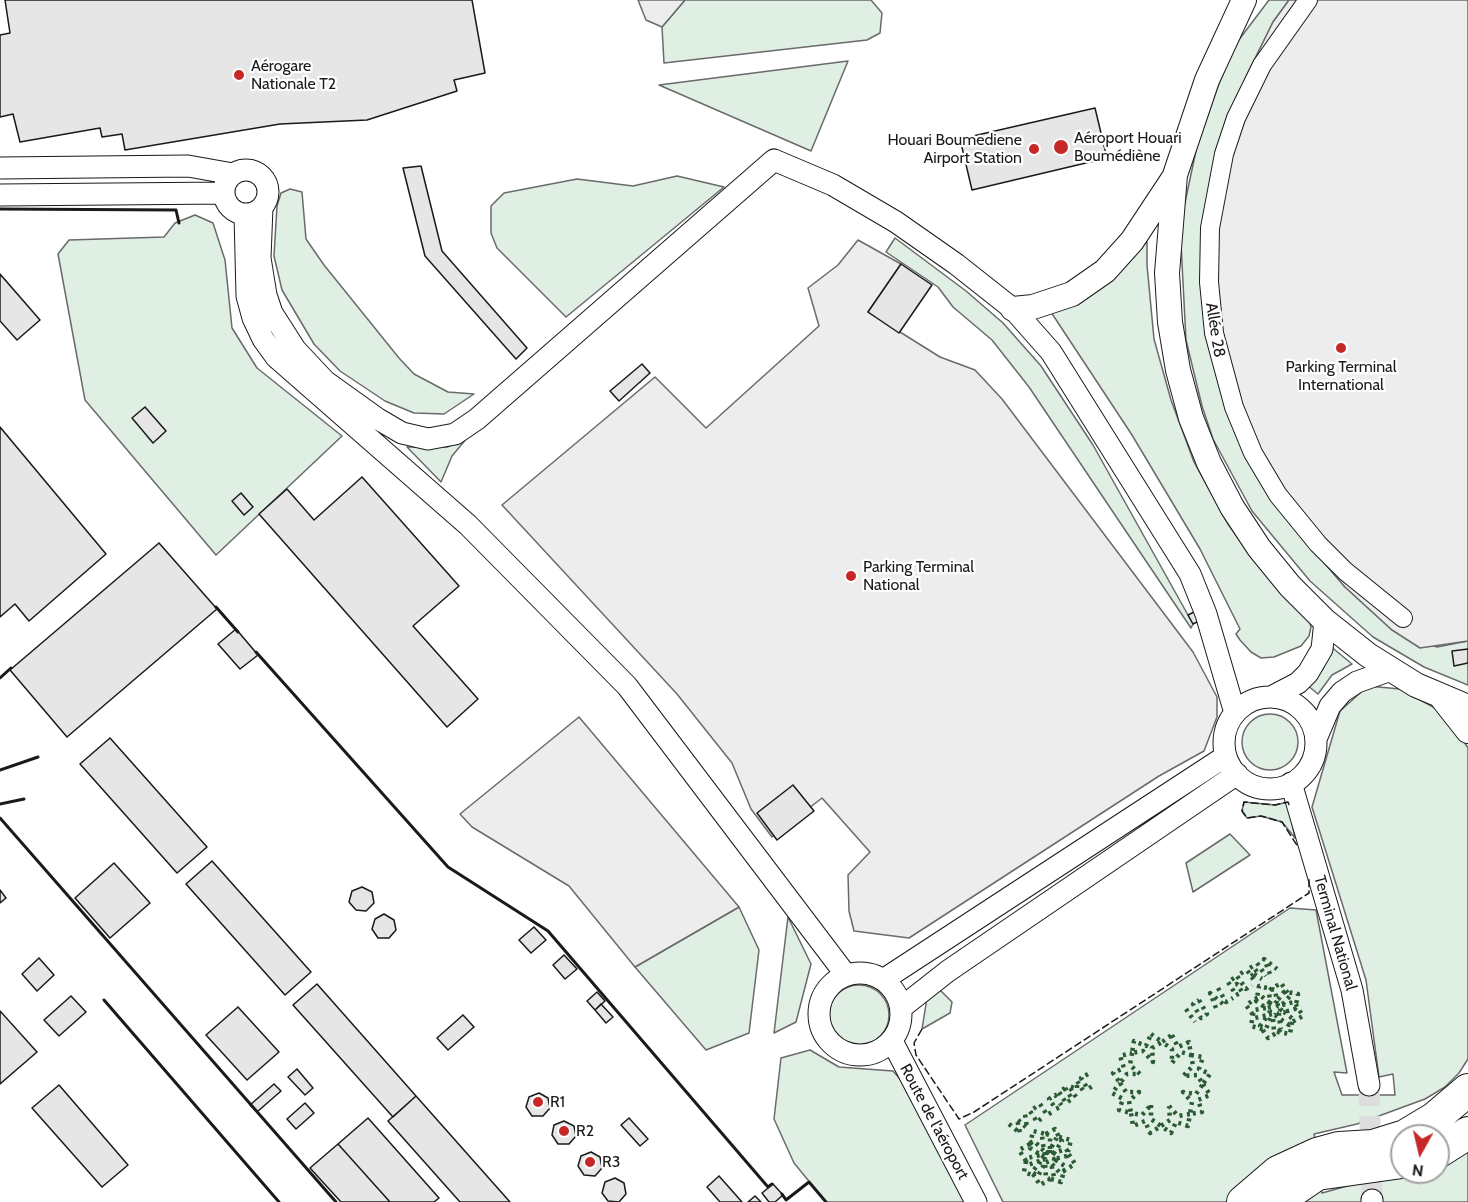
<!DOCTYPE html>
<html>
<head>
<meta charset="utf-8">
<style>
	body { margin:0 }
	#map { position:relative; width:1468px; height:1202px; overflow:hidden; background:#fff; font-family:Cabin,sans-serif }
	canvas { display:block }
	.north { position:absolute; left:1390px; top:1124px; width:60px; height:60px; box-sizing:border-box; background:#fff; border:2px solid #a3a3a3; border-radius:50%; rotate:188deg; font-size:16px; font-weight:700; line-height:24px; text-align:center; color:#1a1a1a }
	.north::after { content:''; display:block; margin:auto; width:21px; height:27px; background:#c62828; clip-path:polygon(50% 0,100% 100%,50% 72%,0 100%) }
</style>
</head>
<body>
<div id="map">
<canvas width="1468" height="1202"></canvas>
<div class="north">N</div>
</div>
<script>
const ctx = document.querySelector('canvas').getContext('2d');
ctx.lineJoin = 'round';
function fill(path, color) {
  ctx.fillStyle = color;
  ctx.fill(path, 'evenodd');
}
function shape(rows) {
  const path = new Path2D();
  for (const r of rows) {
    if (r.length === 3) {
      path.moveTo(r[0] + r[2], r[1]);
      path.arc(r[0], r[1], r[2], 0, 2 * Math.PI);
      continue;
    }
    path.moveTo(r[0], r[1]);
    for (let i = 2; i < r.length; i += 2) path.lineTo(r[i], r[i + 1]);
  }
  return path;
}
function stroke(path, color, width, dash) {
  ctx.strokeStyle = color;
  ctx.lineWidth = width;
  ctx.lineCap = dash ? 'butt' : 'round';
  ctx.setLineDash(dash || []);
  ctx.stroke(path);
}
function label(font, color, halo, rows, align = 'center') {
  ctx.font = font + ' Cabin,sans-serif';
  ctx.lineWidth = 4.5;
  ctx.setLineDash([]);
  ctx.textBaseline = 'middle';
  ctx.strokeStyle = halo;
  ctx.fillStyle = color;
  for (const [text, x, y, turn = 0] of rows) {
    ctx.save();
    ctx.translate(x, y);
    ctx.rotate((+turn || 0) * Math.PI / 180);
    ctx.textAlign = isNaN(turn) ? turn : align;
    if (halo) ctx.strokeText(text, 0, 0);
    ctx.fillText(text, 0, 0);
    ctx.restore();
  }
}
const green = shape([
	[685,0,871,0,882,13,880,33,867,40,664,63,662,27,685,0],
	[1269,0,1289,0,1273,22,1246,77,1224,135,1304,539,1345,587,1392,630,1437,647,1468,641,1468,685,1424,667,1373,637,1310,581,1252,511,1213,439,1202,406,1186,340,1181,244,1183,212,1197,146,1218,86,1235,45,1269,0],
	[848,61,811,151,659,85,848,61],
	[677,176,724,187,566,317,497,248,491,233,491,206,504,193,577,179,633,186,677,176],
	[290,189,302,192,306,239,324,265,399,358,414,374,448,392,474,394,444,414,414,413,385,401,340,371,314,344,282,290,274,256,277,206,281,193,290,189],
	[195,215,213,223,225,260,232,328,257,368,342,436,216,555,85,400,58,254,69,240,164,237,175,223,195,215],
	[895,238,966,291,1003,323,1041,366,1093,445,1188,615,1193,624,1191,628,1029,387,992,340,953,307,938,287,886,252,895,238],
	[1147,242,1147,265,1154,339,1171,400,1194,462,1228,524,1253,559,1309,619,1311,627,1309,636,1301,646,1274,657,1261,658,1251,652,1240,640,1236,634,1240,629,1200,549,1132,435,1045,303,1110,274,1147,242],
	[467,438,452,456,441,482,407,447,447,447,467,438],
	[1329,645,1352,664,1332,675,1318,694,1307,685,1323,669,1329,645],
	[1368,686,1400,689,1446,714,1468,748,1468,1059,1459,1073,1445,1087,1425,1099,1357,1124,1314,1134,1316,1142,1235,1202,1003,1202,965,1125,1290,908,1316,910,1347,1073,1334,1072,1342,1095,1395,1095,1393,1074,1379,1077,1366,980,1312,807,1340,711,1368,686],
	[1270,742,28],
	[1244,802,1275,805,1288,802,1295,838,1282,822,1261,816,1247,818,1242,811,1244,802],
	[1230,834,1250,855,1193,892,1186,863,1230,834],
	[739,907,759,950,749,1033,706,1050,635,967,739,907],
	[788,917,811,964,796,1022,774,1033,788,917],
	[859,1015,30],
	[939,989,952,1002,950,1013,922,1029,927,998,939,989],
	[810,1050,839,1067,893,1071,915,1096,969,1202,826,1202,794,1163,774,1119,781,1058,810,1050],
	[1468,1152,1468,1202,1299,1202,1321,1189,1322,1193,1358,1183,1438,1172,1438,1169,1468,1152]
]);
fill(green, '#e0efe3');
stroke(green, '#6a6a6a', 1.5);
const parking = shape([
	[638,0,685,0,662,27,646,20,638,0],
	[1289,0,1468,0,1468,641,1420,648,1392,630,1345,587,1304,539,1238,433,1206,261,1207,197,1224,135,1246,77,1273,22,1289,0],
	[858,240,901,264,868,312,940,357,975,370,1002,399,1193,652,1217,697,1217,717,1204,751,1159,776,909,938,854,931,849,911,848,875,870,852,822,798,772,837,751,809,732,763,677,694,502,505,655,377,706,428,819,326,808,288,838,265,858,240],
	[579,717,739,907,635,967,569,886,472,827,460,814,579,717]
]);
fill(parking, '#ededed');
stroke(parking, '#6a6a6a', 1.5);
const building = shape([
	[5,0,472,0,485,73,454,80,457,91,367,120,280,124,125,150,122,134,102,137,100,128,20,142,13,114,0,117,0,35,10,33,5,0],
	[1095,108,1107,158,972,190,960,139,1095,108],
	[421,166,442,251,527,348,516,359,425,256,403,168,421,166],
	[901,264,932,285,899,333,868,312,901,264],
	[0,274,40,320,17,340,0,321,0,274],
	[642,364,650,373,619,401,610,391,642,364],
	[145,407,166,431,153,443,132,418,145,407],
	[0,427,106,554,29,621,15,604,0,617,0,427],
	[362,477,459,586,413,626,478,699,447,727,259,514,287,489,314,520,362,477],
	[241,493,253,507,244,515,232,501,241,493],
	[159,543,217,609,67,737,10,670,159,543],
	[1198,610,1203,619,1193,624,1188,615,1198,610],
	[236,629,258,655,240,669,218,644,236,629],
	[1468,649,1468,663,1454,666,1452,651,1468,649],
	[110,738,207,847,177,873,80,764,110,738],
	[793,785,814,811,777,840,757,813,793,785],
	[212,861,311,972,285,995,186,884,212,861],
	[114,863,150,903,110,938,75,898,114,863],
	[362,887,372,892,374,903,366,911,356,910,349,902,352,891,362,887],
	[0,890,6,898,0,903,0,890],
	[384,914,394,920,396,930,389,938,378,938,372,929,375,919,384,914],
	[534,927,546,940,531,953,519,940,534,927],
	[564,955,577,969,565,979,553,965,564,955],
	[39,958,54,975,37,991,22,974,39,958],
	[317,984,416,1096,393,1117,293,1005,317,984],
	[597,992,605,1001,595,1010,587,1001,597,992],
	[71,996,86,1012,59,1036,44,1020,71,996],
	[601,1004,613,1017,606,1023,595,1010,601,1004],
	[238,1007,279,1052,247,1080,206,1035,238,1007],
	[0,1011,37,1052,0,1084,0,1011],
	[463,1015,474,1027,448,1050,437,1038,463,1015],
	[297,1069,313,1088,305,1095,288,1077,297,1069],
	[274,1084,281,1091,257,1112,250,1105,274,1084],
	[59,1085,128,1165,102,1187,32,1108,59,1085],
	[539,1093,548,1098,550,1108,543,1116,532,1116,526,1107,529,1097,539,1093],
	[416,1096,510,1202,460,1202,388,1121,416,1096],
	[305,1103,314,1113,296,1129,287,1119,305,1103],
	[368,1118,439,1198,434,1202,390,1202,338,1144,368,1118],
	[629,1118,648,1139,640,1146,621,1125,629,1118],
	[564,1121,574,1126,576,1136,569,1144,558,1144,552,1135,554,1125,564,1121],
	[338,1144,390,1202,341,1202,310,1168,338,1144],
	[591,1152,600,1157,602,1168,595,1176,584,1175,578,1166,581,1156,591,1152],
	[719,1176,742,1202,720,1202,707,1187,719,1176],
	[615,1178,624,1183,626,1194,619,1202,608,1201,602,1193,605,1182,615,1178],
	[773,1184,783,1195,775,1202,769,1202,762,1193,773,1184],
	[755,1196,761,1202,748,1202,755,1196]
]);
fill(building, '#e6e6e6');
stroke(building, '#1a1a1a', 1.5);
stroke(shape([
	[1369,1085,1372,1200]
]), '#ddd', 21, [21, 10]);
const minor = shape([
	[1308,0,1262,65,1236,118,1224,154,1210,228,1209,282,1214,333,1234,407,1253,453,1278,495,1318,544,1345,571,1403,618]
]);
const tertiary = shape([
	[0,168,188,166,233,174],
	[246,192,22],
	[0,195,224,193],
	[262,207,260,258,266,295,272,313,295,349,325,381,378,419,402,433,428,439,455,434,477,419,774,160,833,185,896,222,956,264,1013,309,1051,352,1190,574,1206,614,1235,713],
	[245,214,247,296,253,318,263,339,276,357,468,525,627,686,846,975],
	[1271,697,1298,683,1308,673,1322,649,1325,621],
	[1270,743,46],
	[1316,739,1330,706,1342,692,1357,682,1391,670],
	[1291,783,1352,990,1369,1085],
	[860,1014,41],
	[883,980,1226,756],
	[901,1008,948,971,1237,774],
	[892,1041,976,1202],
	[1372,1200,1372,1202]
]);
const secondary = shape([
	[1244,0,1207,80,1175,175,1167,273,1170,322,1178,370,1191,418,1209,463,1232,507,1259,548,1290,586,1325,621,1368,655,1416,685,1468,707],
	[1013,309,1033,307,1072,294,1105,271,1132,241,1173,179],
	[1442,698,1468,731]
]);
const motorway = shape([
	[1405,1136,1435,1118,1468,1090],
	[1438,1152,1468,1133],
	[1243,1202,1278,1172,1317,1154,1339,1148,1373,1146,1402,1137],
	[1276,1202,1317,1174,1402,1162]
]);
stroke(minor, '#1a1a1a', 20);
stroke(tertiary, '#1a1a1a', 23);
stroke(secondary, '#1a1a1a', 26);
stroke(motorway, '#1a1a1a', 34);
stroke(minor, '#fff', 18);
stroke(tertiary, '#fff', 21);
stroke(secondary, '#fff', 24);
stroke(motorway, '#fff', 32);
stroke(shape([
	[1257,963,1266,976],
	[1243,972,1237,976,1246,989,1252,985],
	[1254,974,1262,979],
	[1270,974,1264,959,1277,969],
	[1251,976,1257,972,1253,966,1247,970,1251,976,1256,983],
	[1234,978,1228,982,1236,995,1242,992,1237,984,1234,985],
	[1218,988,1226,1002,1233,998],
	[1199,1000,1207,1014,1201,1018,1193,1004,1199,1000],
	[1216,1008,1210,993,1223,1004],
	[1186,1009,1195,1022],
	[1281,1029,1278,1032,1268,1038,1260,1026,1268,1015,1272,1014,1266,1029,1262,1029,1251,1026,1253,1015,1254,1010,1266,1008,1270,1011,1268,1015,1255,1018,1253,1015,1246,1005,1257,998,1261,996,1270,1003,1271,1007,1266,1008,1256,1001,1257,998,1259,986,1275,990,1277,1001,1274,1005,1270,1003,1269,991,1271,989,1281,983,1287,992,1290,996,1282,1005,1278,1006,1277,1001,1284,992,1287,992,1298,994,1296,1005,1295,1009,1284,1012,1280,1009,1282,1005,1294,1002,1296,1005,1303,1016,1292,1022,1289,1025,1279,1018,1279,1013,1284,1012,1293,1019,1292,1022,1290,1034,1278,1032,1274,1031,1273,1018,1275,1015,1279,1018,1281,1029],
	[1151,1034,1162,1042,1152,1048,1153,1062,1143,1051,1132,1053,1134,1041,1146,1046,1151,1034],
	[1172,1035,1178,1047,1189,1042,1191,1055,1181,1052,1172,1063,1172,1049,1162,1042,1172,1035],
	[1132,1053,1130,1065,1140,1074,1127,1074,1120,1083,1113,1073,1124,1068,1120,1056,1132,1053],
	[1191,1055,1203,1057,1199,1069,1210,1074,1203,1084,1197,1075,1183,1076,1193,1066,1191,1055],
	[1088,1074,1081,1078,1088,1089,1094,1085],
	[1120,1083,1126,1092,1139,1092,1129,1101,1131,1113,1119,1110,1123,1099,1112,1093,1120,1083],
	[1203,1084,1210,1095,1198,1100,1202,1112,1190,1114,1192,1102,1183,1092,1196,1094,1203,1084],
	[1065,1088,1072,1099,1066,1103,1059,1092,1065,1088],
	[1057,1097,1055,1095,1049,1099,1056,1109,1062,1106,1060,1103],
	[1076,1097,1069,1086,1077,1089,1077,1081,1084,1092],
	[1040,1104,1047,1115,1052,1112],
	[1151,1105,1151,1119,1161,1126,1150,1133,1145,1121,1133,1126,1131,1113,1142,1115,1151,1105],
	[1169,1106,1178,1116,1190,1114,1188,1126,1176,1122,1171,1133,1161,1126,1170,1120,1169,1106],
	[1036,1107,1030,1111,1037,1122,1042,1118],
	[1009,1124,1020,1133,1017,1119,1027,1128,1025,1114],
	[1046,1134,1050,1135,1050,1150,1057,1137,1062,1141,1054,1153,1066,1149,1068,1152,1067,1156,1054,1159,1065,1166,1064,1171,1060,1173,1051,1163,1054,1177,1049,1179,1046,1178,1045,1163,1038,1176,1032,1172,1042,1160,1028,1165,1026,1162,1027,1158,1041,1155,1030,1148,1030,1143,1034,1141,1044,1151,1042,1136,1046,1134],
	[1046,1134,1055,1129,1059,1137],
	[1059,1137,1071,1140,1068,1152],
	[1030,1145,1033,1131,1046,1134],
	[1050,1150,1050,1154,1054,1153,1051,1157,1054,1159,1045,1163,1045,1159,1042,1160,1044,1157,1041,1155,1045,1155,1044,1151,1047,1153,1050,1150],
	[1026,1161,1019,1150,1032,1143],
	[1026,1161,1024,1172,1035,1176],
	[1063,1171,1075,1164,1068,1153],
	[1033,1174,1040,1185,1050,1179],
	[1051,1179,1061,1182,1064,1171]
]), '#2b5a34', 4.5, [3, 4.5]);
stroke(shape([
	[1289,805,1288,802,1275,805,1244,802,1242,811,1247,818,1261,816,1282,822,1298,847],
	[922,1029,914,1043,916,1055,959,1119,974,1112,1309,893,1309,878]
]), '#1a1a1a', 1.5, [8, 3]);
stroke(shape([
	[0,209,176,210,179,223],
	[216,607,238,632],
	[256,652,448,867,548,931,768,1187,772,1184],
	[0,678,11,668],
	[0,770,38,757],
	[0,804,24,799],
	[0,818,336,1202],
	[104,1000,279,1202],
	[782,1194,786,1200,809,1182,826,1202]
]), '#1a1a1a', 3);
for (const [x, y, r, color] of [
	[239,75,6,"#c62828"],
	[1061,147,8,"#c62828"],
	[1034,149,6,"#c62828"],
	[1341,348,6,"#c62828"],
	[851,576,6,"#c62828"],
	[538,1102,6,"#c62828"],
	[564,1131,6,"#c62828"],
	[590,1162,6,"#c62828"]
]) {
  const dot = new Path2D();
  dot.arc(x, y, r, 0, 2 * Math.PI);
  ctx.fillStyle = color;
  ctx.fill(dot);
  stroke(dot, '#fff', 2);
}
label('16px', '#1a1a1a', '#fff', [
	["Aérogare",251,66],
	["Nationale T2",251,84],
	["Aéroport Houari",1074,138],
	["Boumédiène",1074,156],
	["Houari Boumediene",1022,140,"right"],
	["Airport Station",1022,158,"right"],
	["Parking Terminal",1341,367,"center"],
	["International",1341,385,"center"],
	["Parking Terminal",863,567],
	["National",863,585],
	["R1",550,1102],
	["R2",576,1131],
	["R3",602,1162]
], 'left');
label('16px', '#1a1a1a', '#fff', [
	["Allée 28",1215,330,81],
	["Terminal National",1335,933,74],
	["Route de l'aéroport",934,1122,62]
]);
</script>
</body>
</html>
